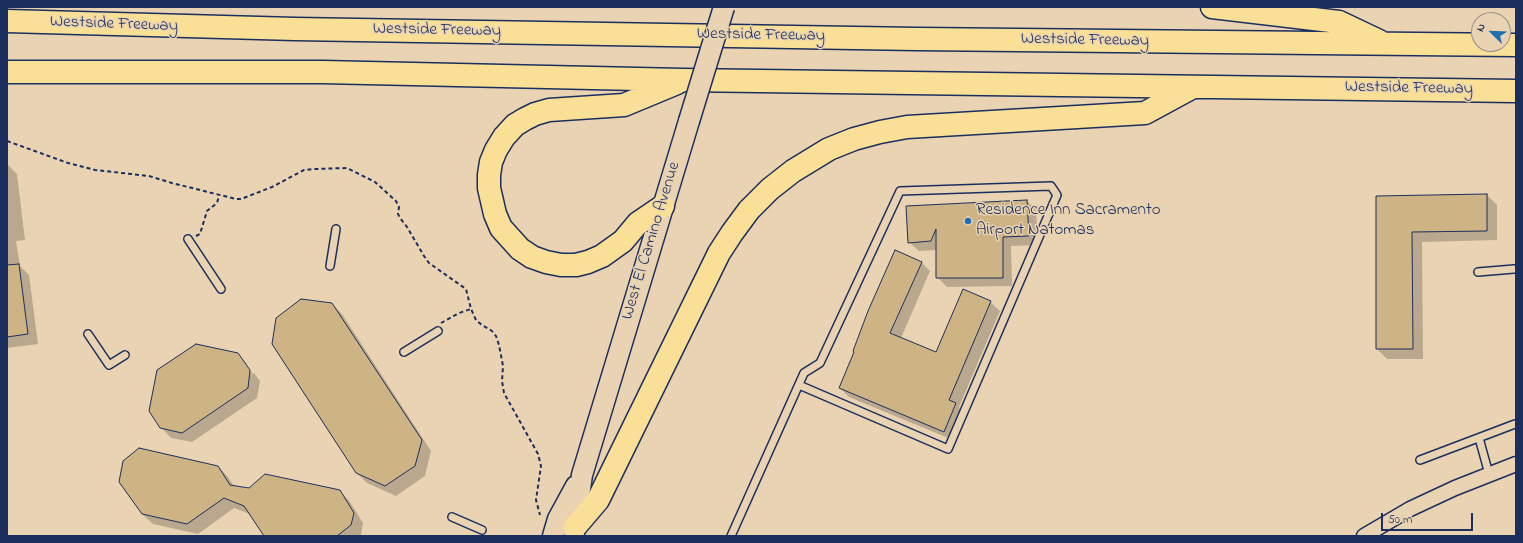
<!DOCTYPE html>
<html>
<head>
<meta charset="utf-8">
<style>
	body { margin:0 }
	#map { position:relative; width:1523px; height:543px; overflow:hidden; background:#e9d3b2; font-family:"Indie Flower",sans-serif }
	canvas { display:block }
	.frame { position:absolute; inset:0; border:8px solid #1b2f5e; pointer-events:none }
	.north { position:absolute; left:1471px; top:12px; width:40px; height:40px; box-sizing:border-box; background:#e9d3b2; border:1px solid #979190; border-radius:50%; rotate:293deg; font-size:11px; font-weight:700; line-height:16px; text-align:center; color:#1b2f5e }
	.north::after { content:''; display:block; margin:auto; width:14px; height:18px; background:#1f6fb2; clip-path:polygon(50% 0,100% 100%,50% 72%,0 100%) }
	.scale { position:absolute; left:1381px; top:513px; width:92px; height:18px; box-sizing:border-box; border:2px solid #1b2f5e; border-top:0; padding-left:5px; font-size:12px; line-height:14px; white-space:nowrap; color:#1b2f5e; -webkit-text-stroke:3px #e9d3b2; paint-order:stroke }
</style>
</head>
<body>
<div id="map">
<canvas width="1523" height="543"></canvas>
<div class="frame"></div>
<div class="north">N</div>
<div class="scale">50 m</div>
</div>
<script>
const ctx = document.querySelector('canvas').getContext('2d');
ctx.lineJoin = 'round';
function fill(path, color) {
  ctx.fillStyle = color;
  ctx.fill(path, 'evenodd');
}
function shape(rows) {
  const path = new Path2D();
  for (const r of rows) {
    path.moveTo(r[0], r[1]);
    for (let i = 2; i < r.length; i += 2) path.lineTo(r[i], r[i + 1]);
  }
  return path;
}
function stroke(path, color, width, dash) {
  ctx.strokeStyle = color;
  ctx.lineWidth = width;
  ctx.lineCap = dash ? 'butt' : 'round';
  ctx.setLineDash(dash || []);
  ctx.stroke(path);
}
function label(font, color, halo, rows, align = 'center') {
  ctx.font = font + ' "Indie Flower",sans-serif';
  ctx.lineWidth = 3;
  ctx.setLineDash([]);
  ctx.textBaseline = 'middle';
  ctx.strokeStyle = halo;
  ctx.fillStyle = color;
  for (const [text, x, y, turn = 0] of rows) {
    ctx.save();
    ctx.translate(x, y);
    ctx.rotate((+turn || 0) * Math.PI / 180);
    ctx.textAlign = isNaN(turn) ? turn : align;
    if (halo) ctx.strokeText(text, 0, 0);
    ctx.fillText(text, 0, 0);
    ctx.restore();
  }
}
fill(shape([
	[7,164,17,174,25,240,16,241,20,266,29,275,38,344,7,348],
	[1487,195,1497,205,1497,240,1422,242,1423,359,1387,359,1377,349,1377,197],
	[1027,201,1036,210,1038,245,1011,246,1012,286,947,287,937,277,937,250,919,251,909,242,908,207],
	[921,262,930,271,901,338,936,353,990,302,1000,311,959,407,965,413,953,440,849,397,840,388],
	[332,304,342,314,431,451,425,476,396,496,367,483,356,472],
	[237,354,245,362,243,362,253,374,254,373,247,364,260,381,257,398,192,442,171,438,161,427],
	[218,466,228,477,234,486,250,489,340,491,350,502,363,523,361,535,265,536,250,514,234,508,198,534,153,524,142,514]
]), '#0003');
const building = shape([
	[1487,194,1487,231,1412,232,1413,349,1376,349,1376,196,1487,194],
	[1027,200,1029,236,1003,237,1003,278,936,278,936,229,931,241,908,243,906,206,1027,200],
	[895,250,922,262,890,333,936,352,963,289,991,301,949,400,956,403,944,432,839,388,854,352,853,351,868,311,895,250],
	[19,264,28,334,7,337,7,265,19,264],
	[301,299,332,303,422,440,415,466,385,486,356,473,272,344,276,318,301,299],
	[196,344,238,353,250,370,248,388,182,433,160,428,149,411,157,370,196,344],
	[139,448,218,466,230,485,249,488,265,474,340,490,354,513,351,525,337,536,264,536,244,506,224,498,187,524,142,514,119,482,123,461,139,448]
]);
fill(building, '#ceb384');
stroke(building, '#1b2f5e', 1);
const service = shape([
	[188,239,221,289],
	[330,266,336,229],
	[1478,272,1514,269],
	[88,334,109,365,125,355],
	[404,352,438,331],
	[1479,438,1489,474],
	[1420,460,1515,424],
	[452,517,482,530],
	[731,536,804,373,820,363,900,191,1051,186,1057,195,948,449,799,385]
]);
const minor = shape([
	[1364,536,1410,509,1455,488,1516,464]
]);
const secondary = shape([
	[574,533,582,475,689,121],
	[553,536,558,519,576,486]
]);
const motorway = shape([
	[1212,7,1339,22,1379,41],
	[7,21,295,29,917,39,1516,45],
	[7,72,322,72,683,80,1516,91],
	[663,206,638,223,623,241,602,256,588,262,576,265,561,265,546,262,532,257,520,249,501,228,495,214,489,188,489,175,491,162,496,150,504,137,515,125,525,119,535,114,549,110,624,105,677,83],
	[575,527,598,500,719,253,732,233,749,210,770,189,793,171,829,149,854,139,880,132,907,127,1145,113,1193,87]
]);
stroke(service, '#1b2f5e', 10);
stroke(minor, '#1b2f5e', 17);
stroke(secondary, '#1b2f5e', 23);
stroke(motorway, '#1b2f5e', 25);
stroke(shape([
	[7,141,68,163,95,170,149,176,172,183,236,199,241,199,272,187,304,170,315,169,347,168,375,182,396,201,399,207,398,214,400,218,407,227,424,256,429,263,466,289,471,309,476,320,482,325,492,331,496,336,499,345,503,366,502,381,504,393,538,454,541,466,536,500,540,515],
	[196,236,200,234,207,211,217,203,219,196],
	[441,323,459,313,471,309]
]), '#1b2f5e', 2, [4, 3]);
stroke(service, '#e9d3b2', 7);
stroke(minor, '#e9d3b2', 14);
stroke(secondary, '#e9d3b2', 20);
stroke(motorway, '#fadf96', 22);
const secondaryBridge = shape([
	[689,121,724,7]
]);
stroke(secondaryBridge, '#1b2f5e', 23, []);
stroke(secondaryBridge, '#e9d3b2', 20);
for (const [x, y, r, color] of [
	[968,221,4,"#1f6fb2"]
]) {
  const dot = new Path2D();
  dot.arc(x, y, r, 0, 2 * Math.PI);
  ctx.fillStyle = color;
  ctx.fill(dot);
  stroke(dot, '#e9d3b2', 1.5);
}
label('17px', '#1b2f5e', '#e9d3b2', [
	["Westside Freeway",114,25,2],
	["Westside Freeway",437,31,1],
	["Westside Freeway",761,36,1],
	["Westside Freeway",1085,41,1],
	["Westside Freeway",1409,89,1],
	["West El Camino Avenue",652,241,-73]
]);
label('17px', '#1b2f5e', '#e9d3b2', [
	["Residence Inn Sacramento",976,211],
	["Airport Natomas",976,231]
], 'left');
</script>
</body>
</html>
